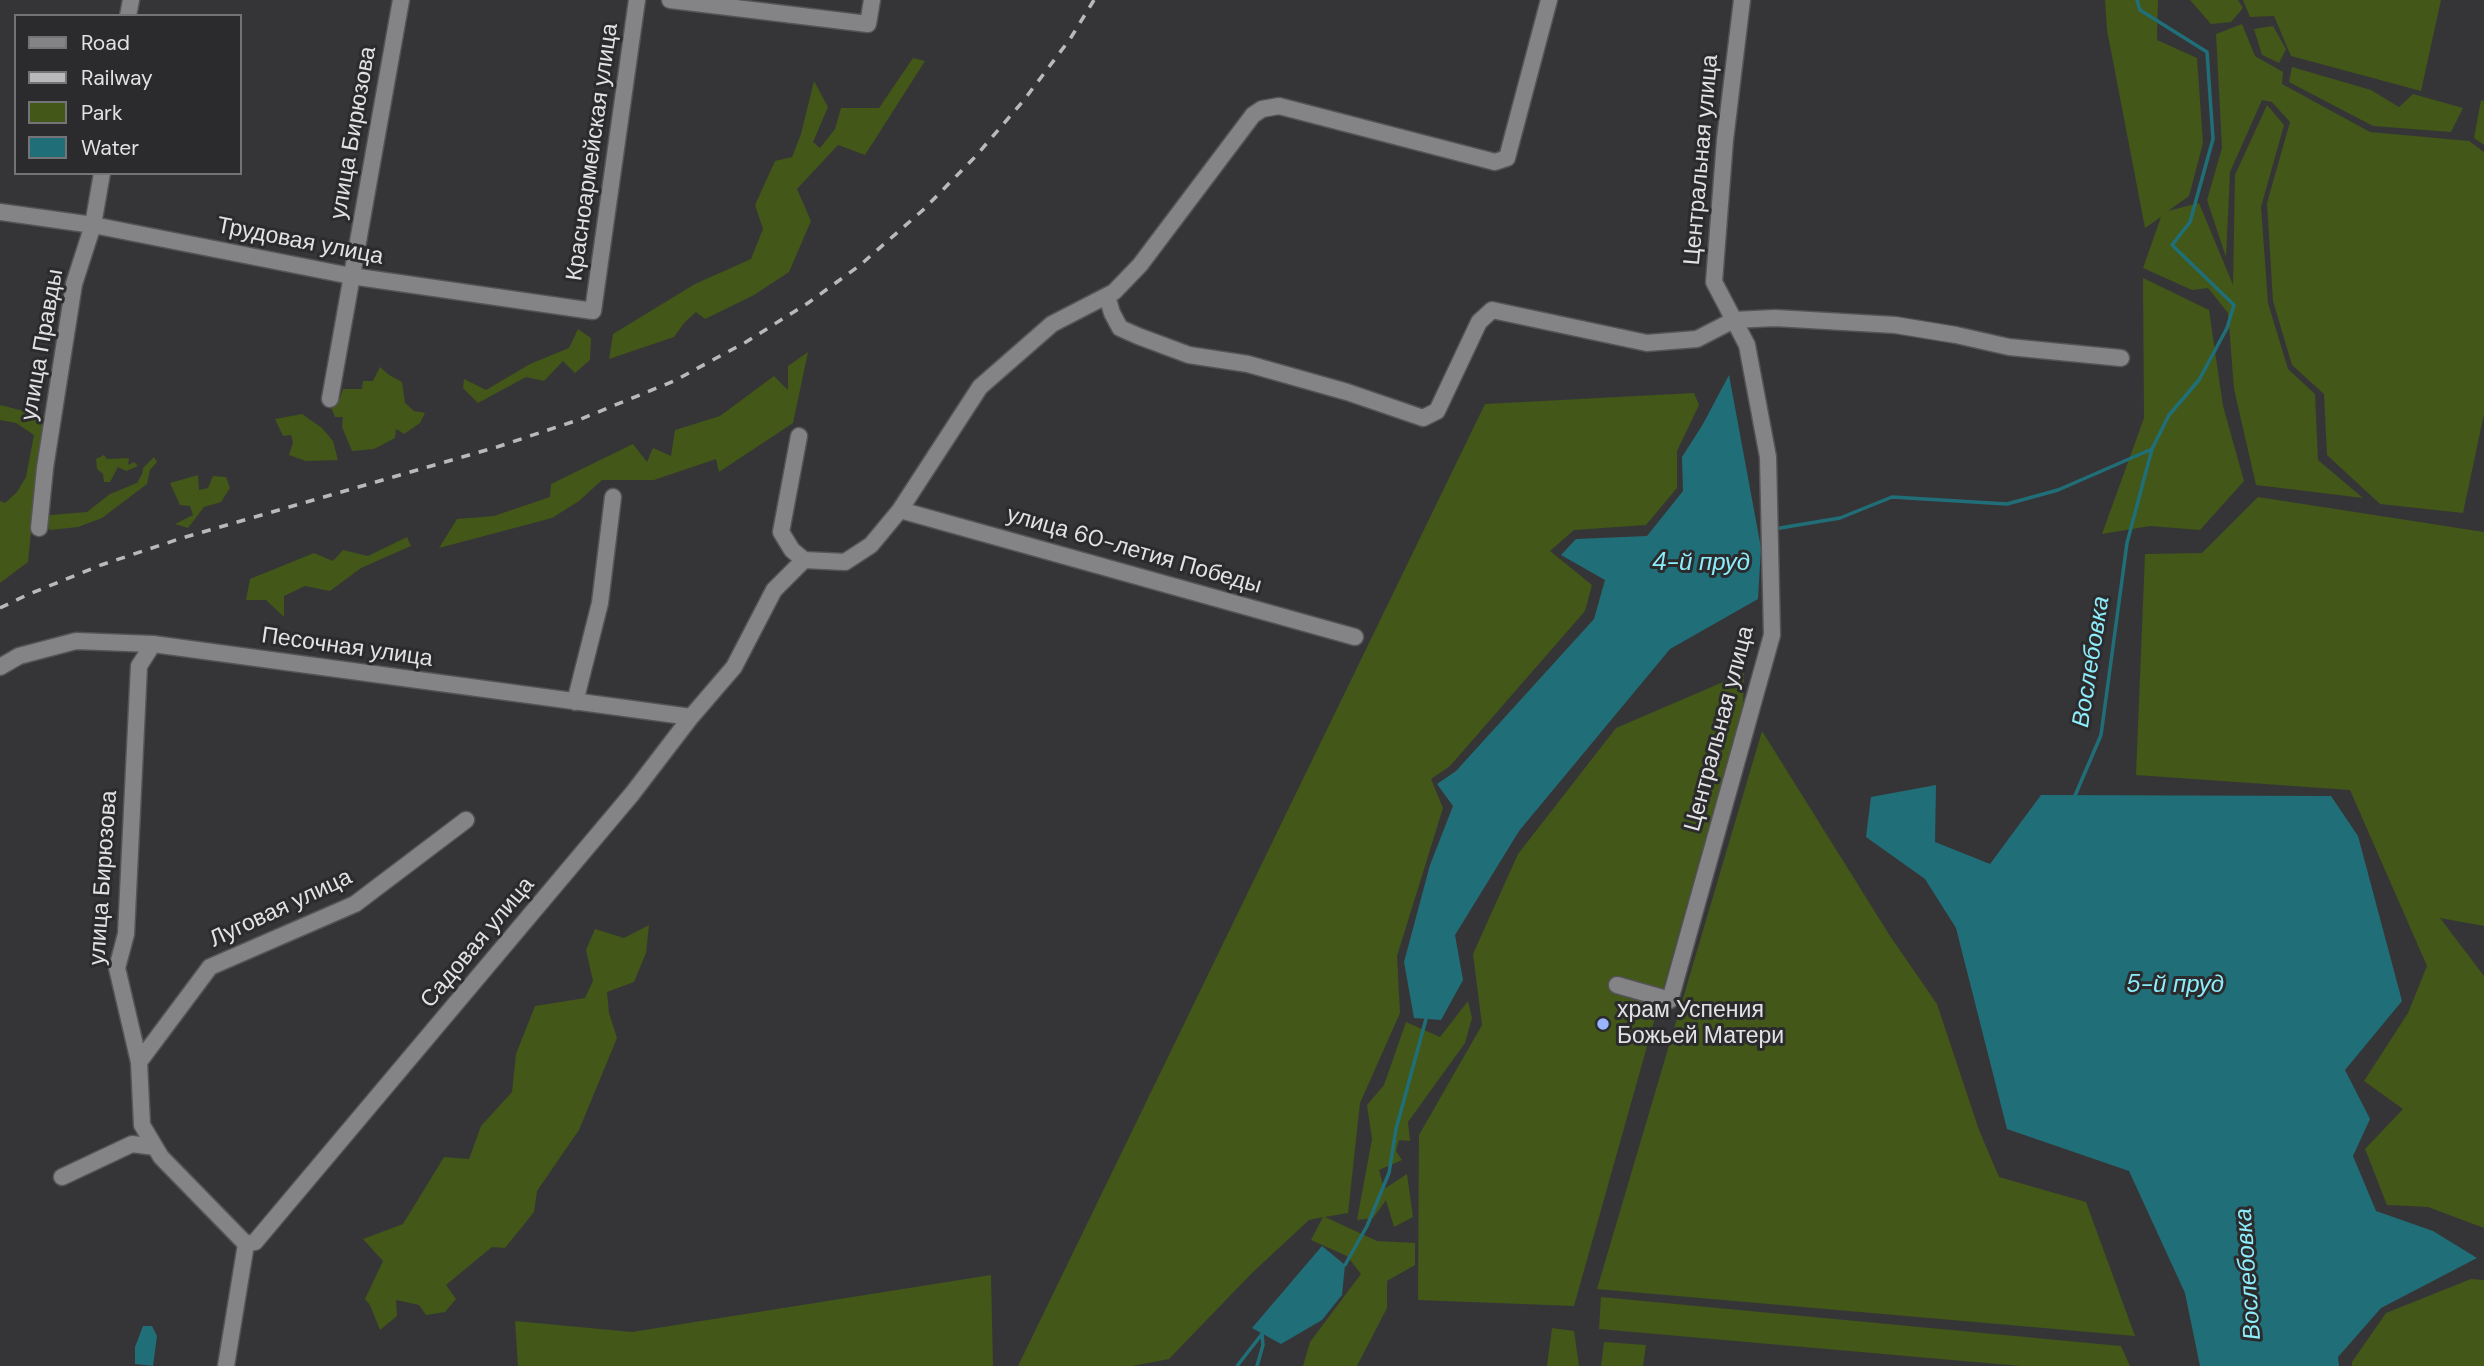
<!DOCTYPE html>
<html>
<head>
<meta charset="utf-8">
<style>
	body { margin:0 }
	#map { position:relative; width:2484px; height:1366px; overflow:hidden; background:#353537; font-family:"DM Sans",sans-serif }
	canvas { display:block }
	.legend { position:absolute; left:14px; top:14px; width:228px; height:161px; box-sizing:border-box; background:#2b2b2d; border:2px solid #747476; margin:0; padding:9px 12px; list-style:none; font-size:21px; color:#e2e2e4 }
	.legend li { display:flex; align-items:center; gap:14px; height:35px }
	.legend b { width:35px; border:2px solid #747476 }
</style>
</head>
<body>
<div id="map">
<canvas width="2484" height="1366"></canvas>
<ul class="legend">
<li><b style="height:9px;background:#848386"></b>Road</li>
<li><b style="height:9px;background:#b9b9bb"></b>Railway</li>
<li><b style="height:19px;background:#425718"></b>Park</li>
<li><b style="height:19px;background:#206f78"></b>Water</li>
</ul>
</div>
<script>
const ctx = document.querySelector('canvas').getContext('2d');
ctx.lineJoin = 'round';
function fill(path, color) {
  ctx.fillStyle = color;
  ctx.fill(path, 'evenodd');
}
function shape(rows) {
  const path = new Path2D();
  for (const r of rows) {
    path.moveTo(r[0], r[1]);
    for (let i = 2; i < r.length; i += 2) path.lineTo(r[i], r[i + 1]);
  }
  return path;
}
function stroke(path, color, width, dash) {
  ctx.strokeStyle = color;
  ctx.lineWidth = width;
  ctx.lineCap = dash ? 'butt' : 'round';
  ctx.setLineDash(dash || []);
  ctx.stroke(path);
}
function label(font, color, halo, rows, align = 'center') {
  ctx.font = font + ' "DM Sans",sans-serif';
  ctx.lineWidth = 6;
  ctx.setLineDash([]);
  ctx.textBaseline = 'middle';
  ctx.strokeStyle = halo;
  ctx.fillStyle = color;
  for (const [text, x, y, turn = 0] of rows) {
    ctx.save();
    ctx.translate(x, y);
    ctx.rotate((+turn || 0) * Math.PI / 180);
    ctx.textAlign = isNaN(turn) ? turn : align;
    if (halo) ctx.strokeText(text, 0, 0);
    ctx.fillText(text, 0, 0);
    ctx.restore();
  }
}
fill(shape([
	[2105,0,2158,0,2157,40,2197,58,2203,143,2189,196,2168,211,2199,203,2233,285,2235,175,2267,105,2284,125,2261,207,2268,303,2288,369,2315,394,2318,460,2363,498,2256,485,2234,389,2228,313,2208,288,2192,290,2143,268,2161,217,2145,228,2107,30],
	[2190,0,2238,0,2243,8,2231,22,2211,24],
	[2243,0,2441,0,2421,91,2291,56,2274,16,2250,17],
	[2242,24,2255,56,2283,72,2282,84,2370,132,2469,141,2484,152,2484,414,2463,513,2380,504,2327,455,2324,394,2292,365,2273,301,2267,203,2290,122,2272,102,2262,100,2230,172,2226,257,2207,200,2222,148,2216,34],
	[2273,26,2286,49,2279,63,2262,55,2254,29],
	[913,58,925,61,865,155,838,145,797,189,811,221,789,272,754,295,705,319,696,312,684,323,674,337,609,359,613,334,695,284,751,259,763,229,755,205,775,161,792,157,801,134,814,81,828,107,813,142,820,148,835,129,841,108,879,108],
	[2292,67,2371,90,2399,107,2413,94,2463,108,2451,132,2373,126,2289,82],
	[2481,100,2484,101,2484,145,2474,138],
	[2143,278,2209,310,2223,406,2244,481,2200,530,2150,526,2102,534,2144,418],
	[578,329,591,338,590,360,575,373,563,361,544,381,526,377,478,403,463,388,464,379,486,390,530,364,569,348],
	[808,352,793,423,719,472,716,459,654,480,602,480,579,501,552,518,439,548,457,519,494,516,550,497,551,484,633,444,647,462,653,448,671,456,675,430,720,416,774,376,788,390,788,366],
	[380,367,389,375,402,382,405,403,414,411,425,413,420,423,404,434,396,429,395,438,374,449,352,451,342,427,343,417,335,417,330,405,339,401,343,389,362,389,363,381,373,381],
	[1694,393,1699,405,1677,451,1677,488,1646,525,1574,530,1550,551,1592,585,1585,611,1450,766,1431,779,1443,808,1397,956,1400,1013,1360,1103,1348,1213,1325,1217,1377,1241,1415,1243,1415,1265,1387,1281,1387,1308,1357,1366,1303,1366,1310,1342,1361,1274,1347,1256,1311,1240,1323,1217,1309,1220,1251,1274,1169,1359,1132,1366,1018,1366,1485,404],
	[0,405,48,417,32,521,28,562,0,583,0,501,5,503,17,492,26,477,34,435,16,423,0,420],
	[302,414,322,428,333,441,338,460,306,461,289,455,293,442,291,435,283,436,275,419],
	[104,455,107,459,129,458,128,465,134,462,138,466,126,471,118,467,110,482,104,482,103,474,97,469,96,459],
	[154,457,157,462,150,470,147,484,102,518,78,527,50,530,45,522,50,515,87,512,110,494,137,483,142,474,143,468],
	[198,475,199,490,208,488,213,476,226,477,230,488,221,502,204,507,188,528,175,524,193,515,190,506,180,505,170,483],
	[2258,497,2484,532,2484,926,2440,918,2484,976,2484,1228,2428,1207,2387,1205,2365,1149,2403,1109,2364,1081,2408,1013,2427,966,2350,790,2136,775,2145,554,2202,553],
	[407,537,411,546,361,568,330,591,305,586,284,596,284,617,266,600,246,600,250,579,314,553,333,561,343,550,368,556],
	[1744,673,1743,705,1574,1306,1418,1300,1419,1135,1482,1025,1473,954,1518,854,1616,728],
	[1762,731,1890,936,1937,1004,1979,1130,1999,1177,2086,1202,2135,1336,1597,1289],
	[649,925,646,953,634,982,607,992,609,1013,617,1038,579,1130,537,1191,534,1212,505,1248,492,1247,446,1285,456,1299,445,1312,426,1315,419,1305,396,1300,397,1316,380,1330,370,1305,365,1299,383,1261,363,1239,403,1224,444,1157,469,1159,481,1126,512,1092,516,1054,535,1006,585,998,593,981,586,950,595,929,624,938],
	[1468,1001,1472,1018,1465,1043,1408,1122,1410,1141,1399,1140,1396,1151,1402,1160,1379,1170,1384,1189,1407,1174,1413,1217,1394,1227,1386,1200,1373,1218,1357,1220,1372,1139,1367,1105,1384,1085,1406,1022,1440,1037],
	[991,1275,993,1366,518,1366,515,1321,632,1332],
	[2471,1279,2484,1280,2484,1366,2352,1366,2352,1362,2386,1313],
	[1601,1297,2121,1346,2130,1366,2020,1366,1599,1329],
	[1552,1328,1574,1331,1579,1366,1547,1366],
	[1604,1342,1646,1345,1643,1366,1601,1366]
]), '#425718');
fill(shape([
	[1729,375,1761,548,1758,599,1670,649,1519,831,1455,935,1463,980,1441,1020,1414,1018,1404,962,1430,865,1453,806,1437,784,1456,771,1594,619,1605,580,1561,555,1576,539,1647,536,1683,491,1682,457,1703,424],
	[1936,785,1935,842,1990,864,2041,795,2331,796,2358,836,2402,1001,2345,1070,2370,1119,2353,1156,2376,1211,2433,1231,2477,1258,2381,1308,2338,1357,2339,1366,2200,1366,2185,1293,2129,1171,2007,1129,1956,928,1925,879,1866,837,1871,797],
	[1322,1246,1345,1265,1342,1295,1322,1320,1281,1344,1252,1328],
	[143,1326,152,1326,157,1336,153,1366,135,1364,135,1347]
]), '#206f78');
stroke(shape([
	[1774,529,1840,518,1892,497,2007,504,2058,490,2152,449],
	[2074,798,2101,735,2127,543,2152,449,2169,415,2199,380,2227,328,2234,305,2172,245,2190,222,2213,139,2207,52,2140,10,2137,0],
	[1345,1265,1367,1226,1389,1173,1396,1129,1426,1019],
	[1237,1366,1262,1334],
	[1257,1366,1263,1345,1262,1334]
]), '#206f78', 3.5);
const minor = shape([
	[670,0,868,24,872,0],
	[128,16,131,0],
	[0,212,93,225,351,276,593,311,637,0],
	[1107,296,1112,313,1120,328,1138,336,1189,355,1248,364,1347,392,1423,418,1437,411,1479,322,1492,310,1647,343,1697,339,1734,320,1775,318,1895,325,1956,335,2009,347,2121,358],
	[330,399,401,0],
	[799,436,781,532,792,550,804,560,845,562,871,545,900,510,980,387,1052,324,1114,292,1140,265,1253,115,1262,109,1279,106,1495,162,1507,158,1549,0],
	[900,510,1355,637],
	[39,528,45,468,74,284,93,225,102,173],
	[153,644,139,666,126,934,117,968,139,1062,142,1125,161,1157,246,1244],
	[0,667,19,656,76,641,153,644,691,717],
	[575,702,600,603,613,497],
	[1617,985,1670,1000,1772,635,1768,457,1747,345,1714,282,1725,140,1742,0],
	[139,1062,210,967,355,904,466,820],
	[62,1177,132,1144,155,1147],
	[226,1366,246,1244,255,1242,632,794,691,717,734,667,774,590,804,560]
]);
stroke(minor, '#545356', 19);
stroke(minor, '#848386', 16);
stroke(shape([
	[0,608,27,595,101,565,182,538,497,447,581,419,674,381,746,342,808,303,859,266,923,210,975,157,1024,100,1070,39,1094,0]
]), '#b9b9bb', 3.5, [9, 9]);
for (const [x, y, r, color] of [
	[1603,1024,7,"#98b5fd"]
]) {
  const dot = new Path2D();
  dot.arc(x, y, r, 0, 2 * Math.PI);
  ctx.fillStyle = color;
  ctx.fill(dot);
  stroke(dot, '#2b2b2d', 2.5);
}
label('23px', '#e2e2e4', '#2b2b2d', [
	["улица Бирюзова",354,133,-80],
	["Красноармейская улица",593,152,-82],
	["Центральная улица",1702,160,-85],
	["Трудовая улица",300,242,11],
	["улица Правды",43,345,-80],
	["улица 60-летия Победы",1134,551,16],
	["Песочная улица",347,648,8],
	["Центральная улица",1720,729,-75],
	["улица Бирюзова",104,878,-86],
	["Луговая улица",281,909,-25],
	["Садовая улица",478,943,-50]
]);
label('23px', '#e2e2e4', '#2b2b2d', [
	["храм Успения",1617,1011],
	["Божьей Матери",1617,1037]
], 'left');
label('italic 24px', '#8dedfa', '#2b2b2d', [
	["4-й пруд",1701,564],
	["Вослебовка",2092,662,-81],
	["5-й пруд",2175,986],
	["Вослебовка",2249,1274,-94]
]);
</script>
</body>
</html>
